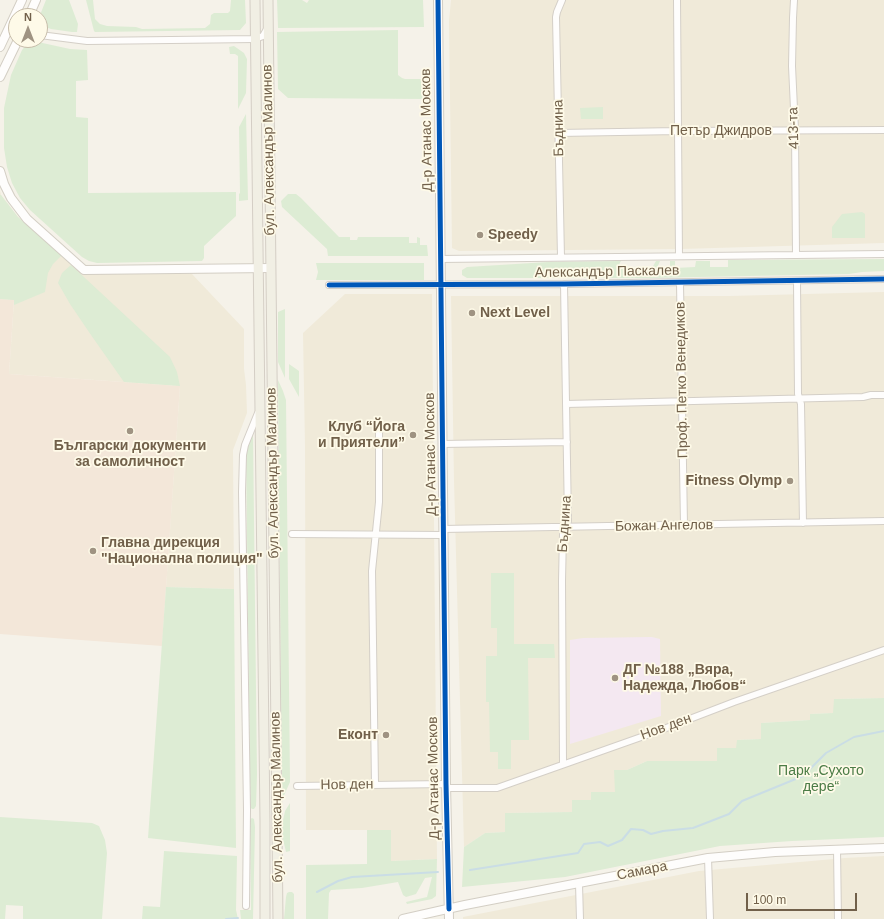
<!DOCTYPE html>
<html>
<head>
<meta charset="utf-8">
<style>
	body { margin:0 }
	#map { position:relative; width:884px; height:919px; overflow:hidden; background:#f5f2e9; font-family:Arial,sans-serif }
	canvas { display:block }
	.north { position:absolute; left:8px; top:8px; width:40px; height:40px; box-sizing:border-box; background:#fefae8; border:1px solid #c6bca9; border-radius:50%; rotate:0deg; font-size:11px; font-weight:700; line-height:16px; text-align:center; color:#71604a }
	.north::after { content:''; display:block; margin:auto; width:14px; height:18px; background:#9f9382; clip-path:polygon(50% 0,100% 100%,50% 72%,0 100%) }
	.scale { position:absolute; left:746px; top:893px; width:111px; height:18px; box-sizing:border-box; border:2px solid #71604a; border-top:0; padding-left:5px; font-size:12px; line-height:14px; white-space:nowrap; color:#71604a; -webkit-text-stroke:3px #fefae8; paint-order:stroke }
</style>
</head>
<body>
<div id="map">
<canvas width="884" height="919"></canvas>
<div class="north">N</div>
<div class="scale">100 m</div>
</div>
<script>
const ctx = document.querySelector('canvas').getContext('2d');
ctx.lineJoin = 'round';
function fill(path, color) {
  ctx.fillStyle = color;
  ctx.fill(path, 'evenodd');
}
function shape(rows) {
  const path = new Path2D();
  for (const r of rows) {
    path.moveTo(r[0], r[1]);
    for (let i = 2; i < r.length; i += 2) path.lineTo(r[i], r[i + 1]);
  }
  return path;
}
function stroke(path, color, width, dash) {
  ctx.strokeStyle = color;
  ctx.lineWidth = width;
  ctx.lineCap = dash ? 'butt' : 'round';
  ctx.setLineDash(dash || []);
  ctx.stroke(path);
}
function label(font, color, halo, rows, align = 'center') {
  ctx.font = font + ' Arial,sans-serif';
  ctx.lineWidth = 3.5;
  ctx.setLineDash([]);
  ctx.textBaseline = 'middle';
  ctx.strokeStyle = halo;
  ctx.fillStyle = color;
  for (const [text, x, y, turn = 0] of rows) {
    ctx.save();
    ctx.translate(x, y);
    ctx.rotate((+turn || 0) * Math.PI / 180);
    ctx.textAlign = isNaN(turn) ? turn : align;
    if (halo) ctx.strokeText(text, 0, 0);
    ctx.fillText(text, 0, 0);
    ctx.restore();
  }
}
fill(shape([
	[451,0,884,0,884,243,681,249,459,251,452,248,449,21],
	[0,191,1,195,18,217,62,255,71,265,97,274,192,274,244,329,244,369,246,385,247,413,233,450,234,589,166,587,180,386,9,374,14,300,0,299],
	[884,292,884,698,834,699,834,713,810,714,810,720,761,723,761,739,737,740,737,748,717,761,647,761,627,770,615,770,615,792,592,792,591,800,572,812,505,813,506,832,485,833,464,847,454,481,451,296,729,296],
	[345,294,432,294,437,859,391,861,391,830,306,830,305,446,303,333],
	[884,856,884,919,463,919,463,917,699,871,845,858]
]), '#f0ead9');
fill(shape([
	[0,299,14,300,9,374,180,386,162,646,0,634]
]), '#f3e7d9');
fill(shape([
	[652,637,660,639,661,716,570,744,570,640,583,638]
]), '#f4e8f1');
fill(shape([
	[46,0,69,0,78,24,77,32,72,32,51,29,43,26,40,22,40,15],
	[86,0,93,0,95,19,100,24,107,26,136,27,142,29,205,28,210,24,211,15,214,13,228,13,230,11,231,0,245,0,246,23,240,30,95,32,94,31],
	[277,0,302,0,307,3,309,0,423,0,424,27,278,28],
	[398,30,398,75,402,78,405,79,424,79,424,99,288,98,278,89,277,32],
	[29,42,38,42,70,49,87,50,88,80,76,81,76,117,88,118,88,193,236,192,236,216,204,246,204,258,202,261,97,263,89,261,82,257,30,210,20,198,12,183,7,167,4,148,4,108,11,75,22,50],
	[234,46,244,53,247,59,246,93,238,109,238,56,235,54,230,54,229,47],
	[603,107,603,119,581,119,580,108],
	[246,114,248,200,239,201,239,194,240,193,239,127],
	[288,194,296,194,301,198,339,237,350,237,350,240,357,240,358,237,409,237,409,243,417,243,417,237,420,238,420,245,427,245,428,256,328,256,327,249,282,207,281,201],
	[0,195,1,195,18,217,62,255,53,264,48,273,45,292,14,305,14,300,0,299],
	[862,212,865,214,865,238,832,238,832,227,842,214],
	[884,259,884,271,862,272,849,274,648,278,467,278,462,275,462,270,467,267,548,262,621,261,617,268,652,268,656,261,660,261,657,268,670,268,670,261,675,261,675,268,695,267,696,261,710,261,710,267,728,267,728,260],
	[316,263,424,263,424,280,316,280,318,272],
	[71,265,170,357,177,372,180,386,124,382,91,335,70,304,58,283,62,273],
	[285,309,285,378,278,362,278,312],
	[289,364,299,371,299,397,289,379],
	[278,380,283,391,286,400,290,782,282,800],
	[253,434,257,774,256,806,254,809,252,809,251,808,250,781,246,453,248,442],
	[491,573,514,573,514,644,554,644,555,658,528,658,529,740,511,740,511,769,498,769,498,752,490,752,489,702,486,702,486,656,497,656,497,628,491,628],
	[166,587,234,589,236,848,148,838],
	[884,698,884,837,792,841,720,846,565,877,462,887,464,847,485,833,505,832,505,813,572,812,572,800,591,800,591,792,615,792,614,770,627,770,647,761,717,761,717,748,736,748,737,740,761,739,761,723,810,720,810,714,833,713,834,699],
	[290,803,290,851,286,852,282,835,282,825,285,811],
	[0,817,92,823,99,826,105,840,107,853,102,919,23,919,23,906,6,905,5,919,0,919],
	[252,818,254,819,255,827,253,919,241,919,240,910,251,910,250,819],
	[367,830,391,830,391,861,437,859,436,896,432,899,407,904,406,902,427,897,432,877,425,878,416,894,406,897,403,895,398,882,362,888,331,890,329,893,328,919,306,919,306,865,367,864],
	[164,851,237,856,236,910,238,919,142,919,143,906,160,907],
	[289,892,292,892,294,894,294,919,284,919,286,897,287,893]
]), '#ddecd4');
stroke(shape([
	[470,870,578,853,584,844,600,842,608,846,622,840,631,829,643,830,651,834,663,831,693,828,729,814,742,801,803,776,826,753,854,737,884,731],
	[317,892,338,881,352,877,438,872],
	[226,919,238,918]
]), '#cadde5', 2);
const street = shape([
	[677,0,679,256],
	[794,0,793,18,792,66,795,130,796,255],
	[40,35,87,41,255,39,263,36,267,29],
	[559,133,678,131,884,130],
	[561,257,556,17,557,12,562,0],
	[440,259,884,254],
	[797,281,798,394,801,404,803,523],
	[680,283,684,525],
	[329,285,564,284,884,279],
	[566,404,863,397,871,395,884,395],
	[442,444,567,442],
	[443,529,884,521],
	[292,534,444,535],
	[563,764,562,581,563,534,568,521,564,284],
	[375,784,372,571,379,502,379,432],
	[297,786,446,784],
	[446,788,497,788,661,730,734,702,884,650],
	[837,849,838,919],
	[708,858,710,919],
	[579,884,580,919],
	[246,906,247,810,242,492,243,455,245,445,258,413]
]);
const secondary = shape([
	[438,0,446,784,449,919],
	[29,16,36,0],
	[0,47,22,0],
	[0,77,18,40],
	[0,171,4,184,11,198,27,219,84,270,271,268],
	[403,919,465,905,708,858,775,852,884,848]
]);
const primary = shape([
	[255,0,265,822,265,919],
	[268,0,278,919]
]);
stroke(street, '#d4cfc7', 8);
stroke(secondary, '#d3cec4', 10);
stroke(primary, '#d4cec5', 11);
stroke(street, '#fefdfc', 6);
stroke(secondary, '#fefdfc', 8);
stroke(primary, '#f1efe4', 9);
stroke(shape([
	[438,0,446,784,449,909],
	[329,285,564,284,884,279]
]), '#0057b8', 5);
for (const [x, y, r, color] of [
	[480,235,4,"#9f9382"],
	[472,313,4,"#9f9382"],
	[130,431,4,"#9f9382"],
	[413,435,4,"#9f9382"],
	[790,481,4,"#9f9382"],
	[93,551,4,"#9f9382"],
	[615,678,4,"#9f9382"],
	[386,735,4,"#9f9382"]
]) {
  const dot = new Path2D();
  dot.arc(x, y, r, 0, 2 * Math.PI);
  ctx.fillStyle = color;
  ctx.fill(dot);
  stroke(dot, '#fefae8', 1.5);
}
label('14px', '#71604a', '#fefae8', [
	["Бъднина",559,128,-91],
	["413-та",794,128,-92],
	["Д-р Атанас Москов",427,130,-91],
	["Петър Джидров",721,131],
	["бул. Александър Малинов",269,150,-91],
	["Александър Паскалев",607,272,-1],
	["Проф. Петко Венедиков",682,380,-91],
	["Д-р Атанас Москов",431,454,-91],
	["бул. Александър Малинов",273,473,-91],
	["Бъднина",565,524,-86],
	["Божан Ангелов",664,526,-1],
	["Нов ден",666,727,-20],
	["Д-р Атанас Москов",434,778,-91],
	["Нов ден",347,785,-1],
	["бул. Александър Малинов",277,797,-91],
	["Самара",642,871,-11]
]);
label('bold 14px', '#71604a', '#fefae8', [
	["Speedy",488,235],
	["Next Level",480,313],
	["Клуб “Йога",405,427,"right"],
	["и Приятели”",405,443,"right"],
	["Български документи",130,446,"center"],
	["за самоличност",130,462,"center"],
	["Fitness Olymp",782,481,"right"],
	["Главна дирекция",101,543],
	["\"Национална полиция\"",101,559],
	["ДГ №188 „Вяра,",623,670],
	["Надежда, Любов“",623,686],
	["Еконт",378,735,"right"]
], 'left');
label('14px', '#4b7c46', '#fefae8', [
	["Парк „Сухото",821,771],
	["дере“",821,787]
]);
</script>
</body>
</html>
